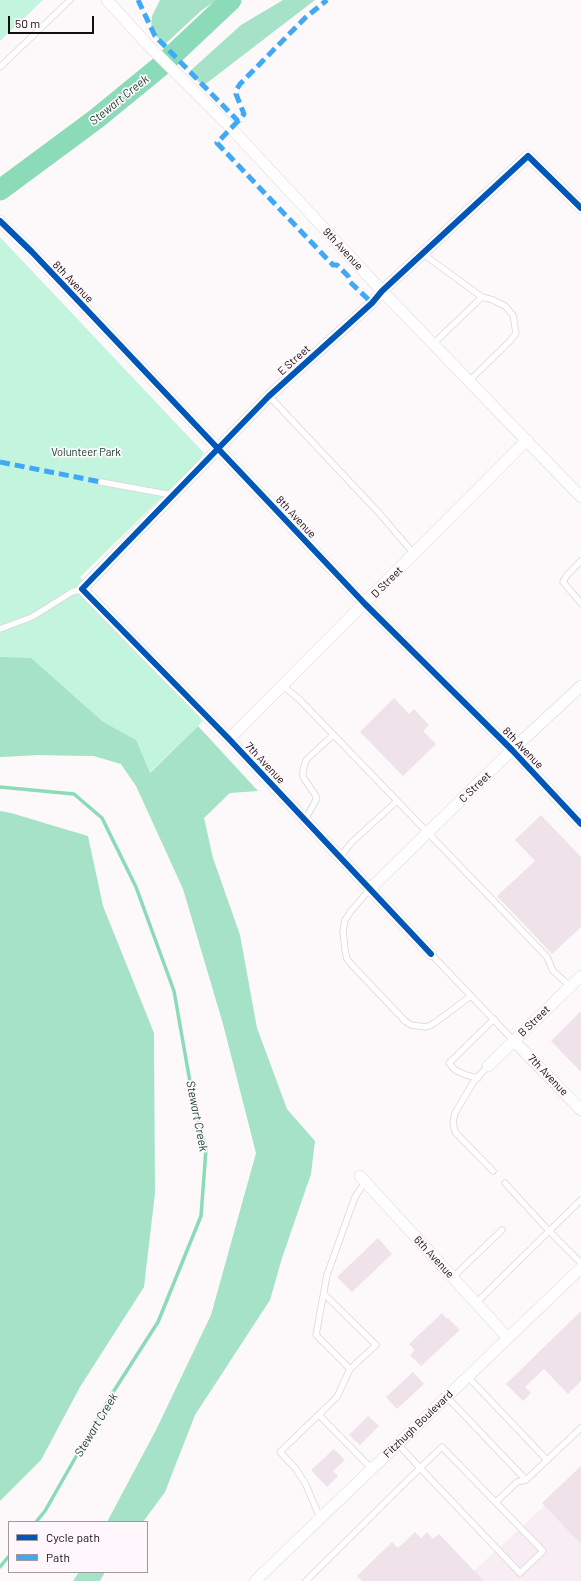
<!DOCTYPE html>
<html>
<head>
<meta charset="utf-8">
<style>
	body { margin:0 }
	#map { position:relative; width:581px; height:1581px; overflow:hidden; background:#fdf9fb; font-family:Barlow,sans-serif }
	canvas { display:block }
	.legend { position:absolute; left:8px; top:1521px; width:140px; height:52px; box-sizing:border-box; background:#fff7fc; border:1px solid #a09a9e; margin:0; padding:5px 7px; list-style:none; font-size:12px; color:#120e11 }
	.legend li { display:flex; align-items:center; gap:8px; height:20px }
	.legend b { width:20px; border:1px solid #a09a9e }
	.scale { position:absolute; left:8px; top:16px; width:86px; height:18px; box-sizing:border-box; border:2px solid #120e11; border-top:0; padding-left:5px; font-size:12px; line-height:14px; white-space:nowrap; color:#120e11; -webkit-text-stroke:3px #fff7fc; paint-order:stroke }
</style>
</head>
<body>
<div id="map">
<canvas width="581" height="1581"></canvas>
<ul class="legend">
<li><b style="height:5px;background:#0057b8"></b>Cycle path</li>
<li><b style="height:5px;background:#3fa9f5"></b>Path</li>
</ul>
<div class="scale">50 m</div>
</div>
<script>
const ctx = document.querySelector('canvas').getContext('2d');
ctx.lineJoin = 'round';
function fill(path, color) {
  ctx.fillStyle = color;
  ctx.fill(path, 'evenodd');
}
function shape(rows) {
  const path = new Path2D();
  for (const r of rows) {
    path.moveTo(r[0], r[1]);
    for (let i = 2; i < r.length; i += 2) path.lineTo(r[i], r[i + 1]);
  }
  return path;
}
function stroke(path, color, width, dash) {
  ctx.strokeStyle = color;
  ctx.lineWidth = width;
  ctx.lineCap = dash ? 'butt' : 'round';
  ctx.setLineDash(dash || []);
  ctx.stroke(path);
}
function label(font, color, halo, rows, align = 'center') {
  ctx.font = font + ' Barlow,sans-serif';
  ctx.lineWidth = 3.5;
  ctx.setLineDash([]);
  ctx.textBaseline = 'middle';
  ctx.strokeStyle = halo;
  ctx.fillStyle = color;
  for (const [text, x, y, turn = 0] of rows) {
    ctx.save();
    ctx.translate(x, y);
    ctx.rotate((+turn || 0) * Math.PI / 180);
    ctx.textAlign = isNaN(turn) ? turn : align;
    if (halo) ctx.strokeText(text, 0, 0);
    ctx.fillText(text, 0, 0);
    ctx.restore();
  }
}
fill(shape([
	[581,1472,581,1581,463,1581]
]), '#f9edf4');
fill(shape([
	[0,0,43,0,0,41],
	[0,237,204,453,195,465,80,577,98,600,209,715,136,786,121,764,94,756,37,755,0,757]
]), '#c3f5de');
fill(shape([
	[160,0,217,0,202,10,164,45,151,30,152,16],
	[283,0,315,0,203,86,189,72,241,25],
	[0,657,31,658,103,722,136,740,150,773,198,726,258,791,230,793,204,818,213,858,240,935,257,1028,287,1109,315,1141,311,1174,282,1258,270,1300,195,1415,165,1492,143,1522,107,1522,156,1430,211,1315,256,1153,223,1024,183,889,136,786,121,764,94,756,37,755,0,757],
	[0,811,11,813,88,836,103,906,154,1033,155,1193,144,1287,80,1387,41,1460,0,1501],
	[79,1572,105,1572,100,1581,73,1581]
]), '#a5e2c8');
stroke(shape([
	[0,787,74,794,102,818,136,887,174,991,193,1099,206,1149,201,1216,158,1322,110,1397,45,1511,36,1522],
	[0,1567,9,1556]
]), '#8bdab8', 3.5);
stroke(shape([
	[0,190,96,119,162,65,231,0]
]), '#8bdab8', 21);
fill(shape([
	[394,698,409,714,414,709,429,725,423,731,436,744,403,776,360,732],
	[541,815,581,857,581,927,552,954,497,896,535,861,515,840],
	[581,1011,581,1072,551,1041],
	[378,1238,392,1254,352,1292,337,1277],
	[581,1311,581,1381,568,1394,544,1369,525,1387,531,1393,523,1401,506,1384],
	[442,1313,447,1319,448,1318,460,1330,421,1366,410,1355,415,1350,409,1344],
	[413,1372,424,1384,397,1409,386,1397],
	[368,1416,379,1426,360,1445,349,1435],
	[334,1449,345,1460,333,1471,338,1476,327,1487,311,1470],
	[581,1466,581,1544,542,1503],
	[415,1532,421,1538,427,1532,433,1539,439,1534,484,1581,362,1581,357,1576,392,1542,398,1548]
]), '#efe2e9');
const lane = shape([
	[0,67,70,0],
	[423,254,482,297],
	[433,344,482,297,493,300,505,306,513,315,516,333,510,341,469,381],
	[269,396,380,514,414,554],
	[101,482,172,495],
	[581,561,567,575,563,582,581,603],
	[0,629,32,617,72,592,82,589],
	[283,686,299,699,484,891,547,957,553,971,570,986],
	[305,820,316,800,316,796,303,777,303,771,306,760,333,735],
	[340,857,352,842,397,801],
	[370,889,351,911,345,920,343,931,345,950,347,959,352,965,405,1021,411,1025,426,1027,433,1024,471,996],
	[431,954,514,1041],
	[488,1066,474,1081,455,1113,453,1122,455,1132,493,1171],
	[478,1078,466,1075,455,1070,449,1063,494,1019],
	[505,1183,549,1231,581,1200],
	[452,1278,502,1230],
	[324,1294,376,1345,350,1369],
	[476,1303,549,1231,581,1263],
	[468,1377,547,1460],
	[447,1397,526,1480],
	[319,1415,372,1469],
	[496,1502,517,1482,526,1480,581,1428],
	[320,1518,306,1485,296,1469,280,1452,337,1397,350,1369,316,1335,327,1275,355,1197,365,1182],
	[306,1581,420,1468,442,1447,543,1551,520,1573,420,1468,398,1444]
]);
const street = shape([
	[107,0,147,44,231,128,382,291,581,497],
	[0,221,32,252,365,604,512,750,581,824],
	[229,739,527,440],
	[370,889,512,750,581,686],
	[431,954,229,739,82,589,269,396,372,303,382,291,528,156,581,208],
	[514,1041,581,1110],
	[488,1066,581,976],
	[360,1176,508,1338],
	[255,1581,581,1268]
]);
stroke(lane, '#d9d5d7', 7);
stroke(street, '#d9d5d7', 12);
stroke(lane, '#fffefe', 5.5);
stroke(street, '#fffefe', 11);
stroke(shape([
	[138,0,155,36,238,121,244,114,236,94,237,89,240,84,305,18,327,0],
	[238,121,217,143,333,265,337,265,348,276,350,282,372,303],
	[0,462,101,482]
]), '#3fa9f5', 5, [10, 5]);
stroke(shape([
	[0,221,32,252,365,604,512,750,581,824],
	[431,954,229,739,82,589,269,396,372,303,382,291,528,156,581,208]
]), '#0057b8', 6);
label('11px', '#120e11', '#fff7fc', [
	["9th Avenue",343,249,47],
	["8th Avenue",73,282,46],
	["E Street",294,360,-42],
	["8th Avenue",296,517,47],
	["D Street",387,582,-45],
	["8th Avenue",523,748,46],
	["7th Avenue",265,763,47],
	["C Street",475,787,-44],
	["B Street",534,1021,-44],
	["7th Avenue",548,1075,46],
	["6th Avenue",434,1257,47],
	["Fitzhugh Boulevard",418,1424,-44]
]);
label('11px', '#12422f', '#fff7fc', [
	["Volunteer Park",86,452]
]);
label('italic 12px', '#144431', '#fff7fc', [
	["Stewart Creek",119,100,-39],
	["Stewart Creek",197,1116,79],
	["Stewart Creek",96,1425,-59]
]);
</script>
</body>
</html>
